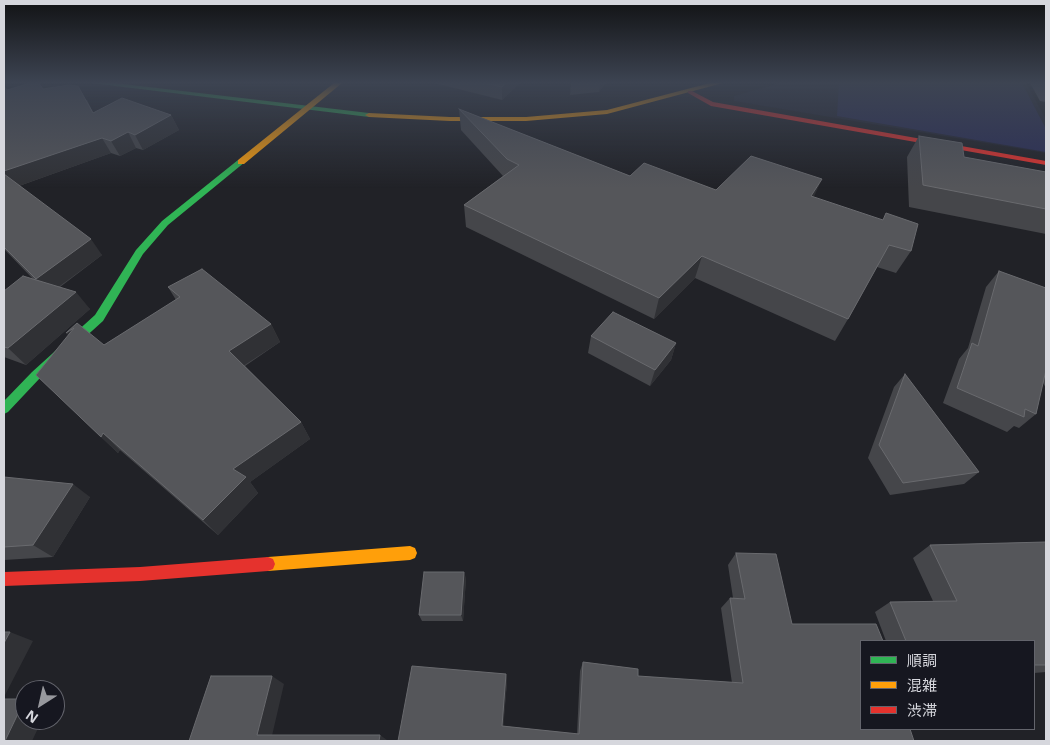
<!DOCTYPE html>
<html>
<head>
<meta charset="utf-8">
<style>
	body { margin:0 }
	#map { position:relative; width:1050px; height:745px; overflow:hidden; background:#212227; font-family:"Noto Sans","Noto Sans JP",sans-serif }
	canvas { display:block }
	.frame { position:absolute; inset:0; border:5px solid #d6d7dd; pointer-events:none }
	.legend { position:absolute; left:860px; top:640px; width:175px; height:90px; box-sizing:border-box; background:#161720; border:1px solid #63646c; margin:0; padding:6px 9px; list-style:none; font-size:15px; color:#d6d7dd }
	.legend li { display:flex; align-items:center; gap:10px; height:25px }
	.legend b { width:25px; border:1px solid #63646c }
	.north { position:absolute; left:15px; top:680px; width:50px; height:50px; box-sizing:border-box; background:#161720; border:1px solid #63646c; border-radius:50%; rotate:215deg; font-size:14px; font-weight:700; line-height:20px; text-align:center; color:#d6d7dd }
	.north::after { content:''; display:block; margin:auto; width:18px; height:22px; background:#97989d; clip-path:polygon(50% 0,100% 100%,50% 72%,0 100%) }
</style>
</head>
<body>
<div id="map">
<canvas width="1050" height="745"></canvas>
<div class="frame"></div>
<ul class="legend">
<li><b style="height:6px;background:#30b455"></b>順調</li>
<li><b style="height:6px;background:#ff9f0a"></b>混雑</li>
<li><b style="height:6px;background:#e5322d"></b>渋滞</li>
</ul>
<div class="north">N</div>
</div>
<script>
const ctx = document.querySelector('canvas').getContext('2d');
ctx.lineJoin = 'round';
function fill(path, color) {
  ctx.fillStyle = color;
  ctx.fill(path, 'evenodd');
}
function shape(rows) {
  const path = new Path2D();
  for (const r of rows) {
    path.moveTo(r[0], r[1]);
    for (let i = 2; i < r.length; i += 2) path.lineTo(r[i], r[i + 1]);
  }
  return path;
}
function stroke(path, color, width, dash) {
  ctx.strokeStyle = color;
  ctx.lineWidth = width;
  ctx.lineCap = dash ? 'butt' : 'round';
  ctx.setLineDash(dash || []);
  ctx.stroke(path);
}
fill(shape([
	[780,83,1026,83,1046,119,1046,153,734,101,734,96]
]), '#252735');
fill(shape([
	[839,83,1022,83,1046,129,1046,152,837,116]
]), '#2b2e57');
fill(shape([
	[1030,83,1046,83,1046,102,1040,101,1030,83]
]), '#565762');
fill(shape([
	[91,83,115,83,369,113,373,115,369,117,91,83],
	[238,160,245,162,168,225,143,254,103,321,40,378,8,412,4,414,4,401,32,372,95,315,136,250,162,221,238,160]
]), '#30b455');
fill(shape([
	[334,83,342,83,244,164,238,164,238,160,334,83],
	[710,83,723,83,607,114,526,121,450,121,369,117,365,115,369,113,450,117,526,117,607,110,710,83],
	[410,546,415,548,417,553,415,558,410,560,268,571,263,569,261,564,263,559,268,557,410,546]
]), '#ff9f0a');
fill(shape([
	[688,91,692,91,713,102,1046,161,1046,165,711,106,688,93,688,91],
	[268,557,273,559,275,564,273,569,268,571,140,581,4,586,4,572,140,567,268,557]
]), '#e5322d');
fill(shape([
	[434,83,520,83,502,100],
	[571,83,606,83,599,92,570,95],
	[4,86,7,90,87,100,93,112,171,115,179,130,143,150,136,148,120,156,111,153,19,186,102,255,60,287,90,309,26,365,4,357,4,291,33,279,5,250,4,251],
	[459,109,630,176,716,190,814,197,911,251,896,273,877,267,848,319,835,341,695,278,654,319,466,227,464,205,503,176,461,130],
	[919,136,964,157,1046,172,1046,234,909,207,907,157],
	[999,271,1046,288,1046,388,1043,383,1036,414,1019,428,1014,426,1007,432,943,403,959,359,968,348,986,287],
	[168,287,271,324,280,342,245,366,301,422,310,439,250,482,258,493,218,535,120,450,118,453,36,375,104,345,176,300],
	[591,336,676,343,671,360,650,386,588,353],
	[905,374,979,472,964,484,890,495,868,458,894,387],
	[4,477,90,497,53,557,4,560],
	[1046,542,1046,672,1034,673,1034,641,886,641,875,612,890,602,933,601,913,558,930,545],
	[736,553,792,624,861,729,398,741,506,674,507,682,503,726,577,734,580,671,583,662,638,676,732,683,721,608,730,598,733,598,728,565],
	[466,578,463,621,422,621,419,615]
]), '#45464a');
fill(shape([
	[506,83,520,83,502,100,502,87],
	[600,83,606,83,599,92],
	[171,115,179,130,143,150,135,135],
	[128,132,136,148,120,156,111,141],
	[102,138,111,153,13,188,4,176,4,171],
	[822,179,812,201,811,196],
	[91,239,102,255,49,294,36,279],
	[702,256,695,278,654,319,659,298],
	[76,292,90,309,26,365,8,348],
	[271,324,280,342,240,368,229,351],
	[74,328,83,351,66,333],
	[676,343,671,360,650,386,655,370],
	[301,422,310,439,250,482,258,493,218,535,203,520,233,469],
	[103,433,120,450,118,453,101,437],
	[73,484,90,497,53,557,33,545],
	[464,572,466,578,463,621,461,615],
	[10,632,33,641,4,697,4,643],
	[506,674,507,682,503,732,502,726],
	[272,676,284,684,271,740,257,735],
	[25,699,25,720,42,720,32,741,5,741],
	[380,735,387,740,387,741,379,741]
]), '#303135');
const building = shape([
	[30,83,39,83,43,89,68,85,78,86,93,113,122,98,171,115,135,135,128,132,111,141,102,138,4,171,4,86,7,90,30,83],
	[484,83,506,83,502,87,484,83],
	[459,109,630,176,644,163,716,190,751,156,822,179,811,196,883,220,886,213,918,224,911,251,889,245,848,319,702,256,659,298,464,205,519,165,507,159,459,109],
	[919,136,962,143,964,157,1046,172,1046,209,923,185,919,136],
	[4,174,91,239,36,279,4,247,4,174],
	[202,269,271,324,229,351,301,422,233,469,246,477,203,520,103,433,101,437,36,375,74,328,66,333,77,323,104,345,180,297,168,287,202,269],
	[999,271,1046,288,1046,370,1036,414,1025,409,1024,417,957,388,972,343,978,346,999,271],
	[23,276,76,292,8,348,4,347,4,291,23,276],
	[613,312,676,343,655,370,591,336,613,312],
	[905,374,979,472,903,483,879,445,905,374],
	[4,477,73,484,33,545,4,547,4,477],
	[1046,542,1046,665,1034,665,1034,641,906,641,890,602,957,601,930,545,1046,542],
	[736,553,776,554,792,624,876,624,883,641,861,641,861,729,910,729,914,741,398,741,412,666,506,674,502,726,579,734,583,662,638,669,638,676,743,683,730,598,745,599,736,553],
	[424,572,464,572,461,615,419,615,424,572],
	[4,632,10,632,4,643,4,632],
	[211,676,272,676,257,735,380,735,379,741,189,741,211,676],
	[4,699,25,699,5,741,4,741,4,699]
]);
fill(building, '#55565a');
stroke(building, '#696a6e', 1);
const sky = ctx.createLinearGradient(0, 0, 0, 188);
sky.addColorStop(0, '#121315');
sky.addColorStop(0.44, '#3d4452');
sky.addColorStop(1, '#3d445200');
ctx.fillStyle = sky;
ctx.fillRect(0, 0, 1050, 188);
</script>
</body>
</html>
